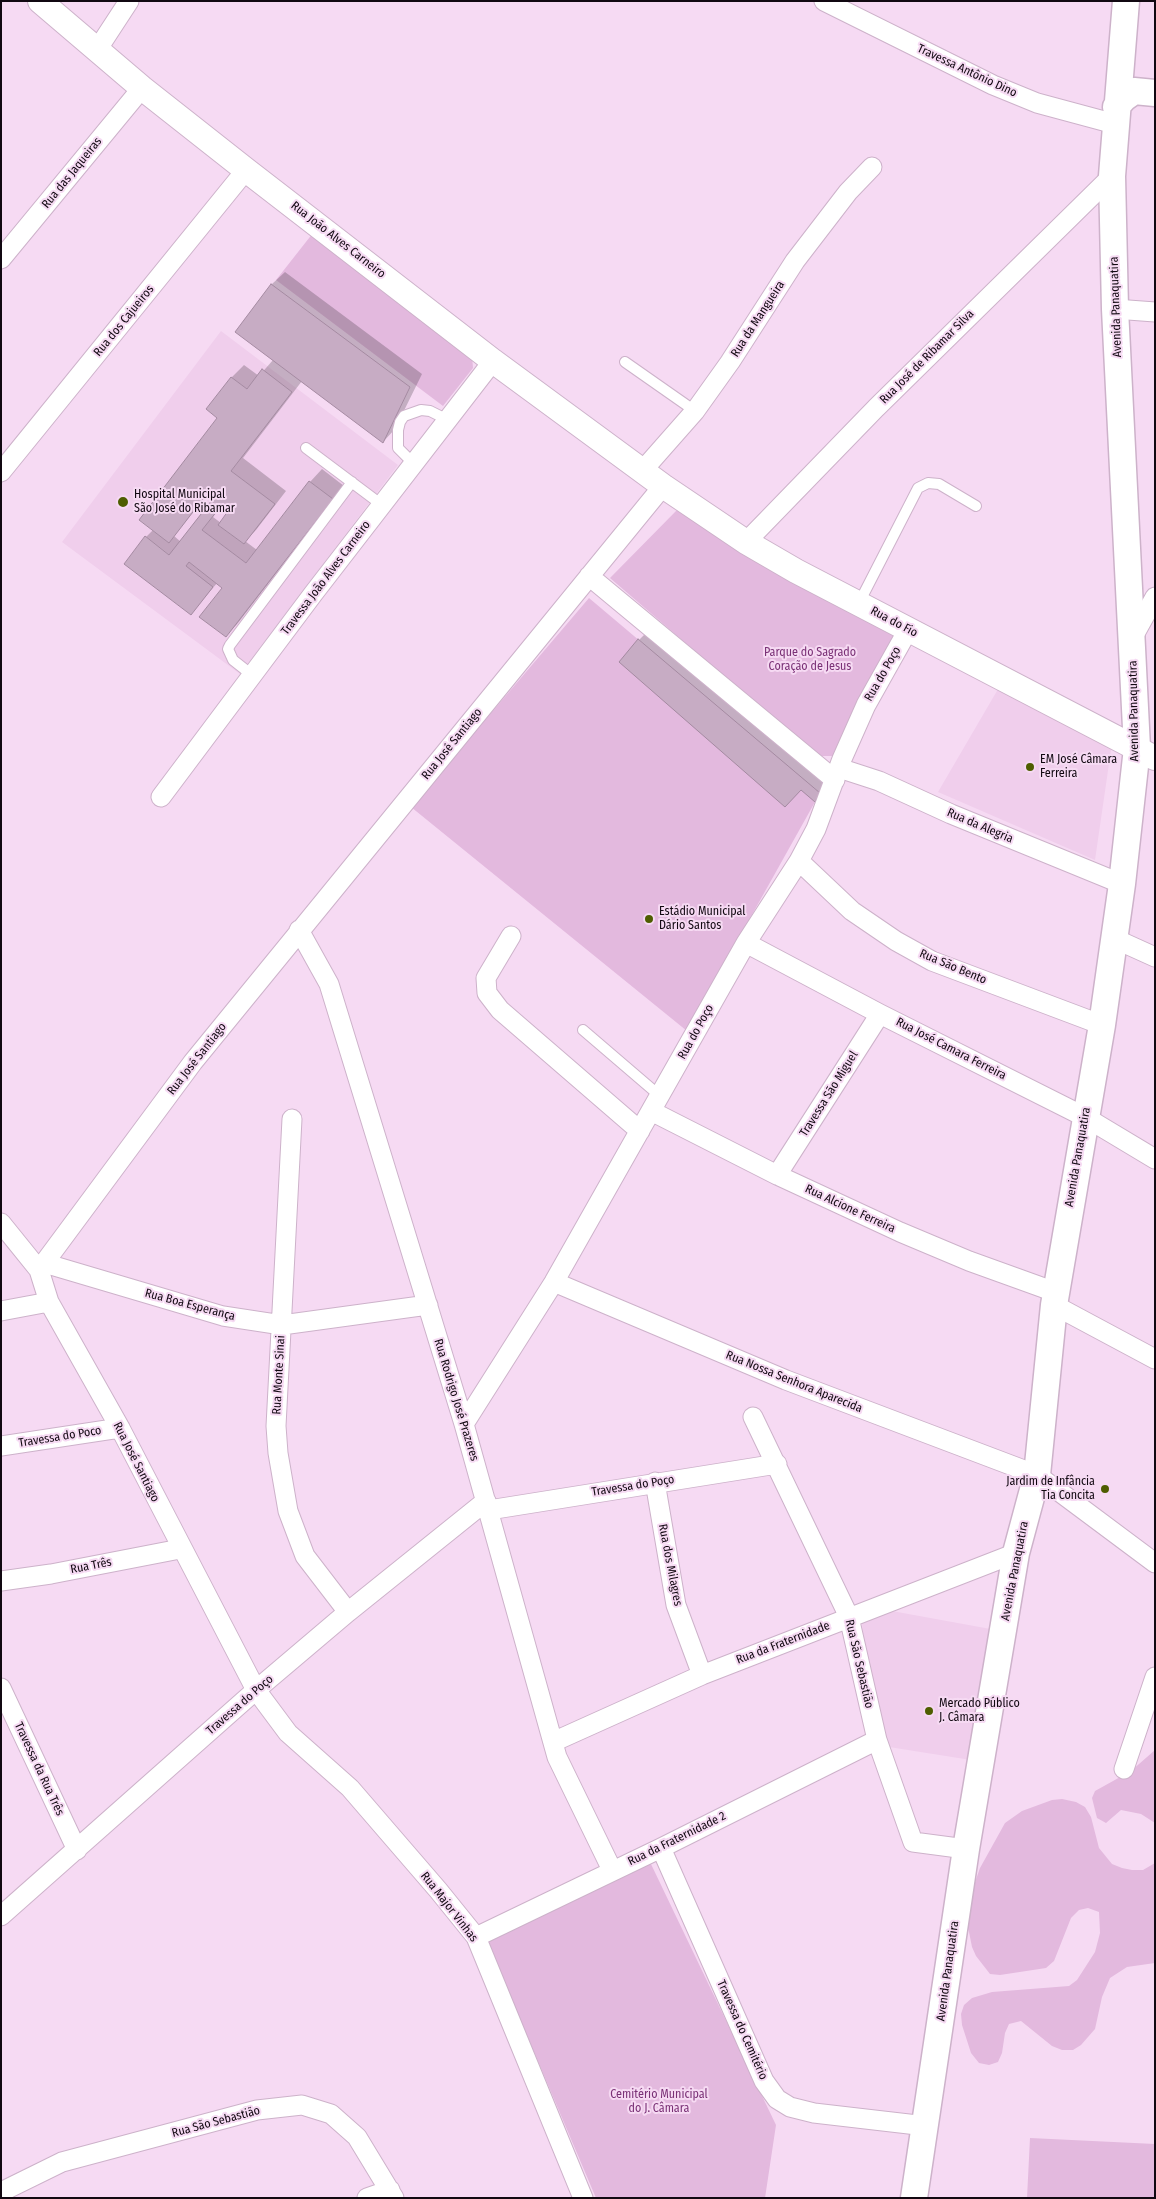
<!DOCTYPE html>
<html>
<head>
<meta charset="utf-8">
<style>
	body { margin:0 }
	#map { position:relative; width:1156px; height:2199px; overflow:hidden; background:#f6daf3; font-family:"Fira Sans Condensed",sans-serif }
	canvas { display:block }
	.frame { position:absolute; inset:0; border:2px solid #110811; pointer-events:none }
</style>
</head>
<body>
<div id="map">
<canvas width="1156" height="2199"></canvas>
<div class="frame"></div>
</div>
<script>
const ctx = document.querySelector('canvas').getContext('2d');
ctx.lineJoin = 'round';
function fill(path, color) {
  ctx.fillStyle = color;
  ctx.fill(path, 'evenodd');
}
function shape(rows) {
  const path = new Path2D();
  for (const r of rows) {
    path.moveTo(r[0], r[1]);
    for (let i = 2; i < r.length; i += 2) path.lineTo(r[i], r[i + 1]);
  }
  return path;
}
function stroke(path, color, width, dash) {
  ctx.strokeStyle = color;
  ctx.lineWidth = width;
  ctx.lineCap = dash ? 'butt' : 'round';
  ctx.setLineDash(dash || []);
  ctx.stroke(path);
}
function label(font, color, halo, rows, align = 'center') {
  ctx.font = font + ' "Fira Sans Condensed",sans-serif';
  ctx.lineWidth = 4;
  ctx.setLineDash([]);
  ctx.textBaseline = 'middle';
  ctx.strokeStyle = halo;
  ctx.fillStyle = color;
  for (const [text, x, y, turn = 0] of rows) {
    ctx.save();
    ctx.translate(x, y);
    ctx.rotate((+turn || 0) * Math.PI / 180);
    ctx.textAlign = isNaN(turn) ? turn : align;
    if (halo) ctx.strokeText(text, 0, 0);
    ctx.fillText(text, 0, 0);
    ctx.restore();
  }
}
fill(shape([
	[221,331,398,465,240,674,62,542],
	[262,370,292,392,231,471,274,504,244,544,218,525,228,511,221,506,202,530,246,563,309,481,332,499,226,637,199,617,222,588,189,562,186,566,191,615,124,564,145,536,170,555,212,500,206,495,169,543,139,521,217,418,206,409,231,377,247,389],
	[1001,684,1112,743,1095,860,938,792],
	[881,1609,996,1630,971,1760,889,1747,867,1674,862,1623,864,1618]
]), '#f0ceec');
fill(shape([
	[313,233,472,356,473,368,443,406,276,280],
	[681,510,899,629,835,756,820,756,812,752,610,578,676,511],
	[589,598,820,793,687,1031,411,807],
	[1155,1750,1155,1823,1141,1814,1121,1810,1106,1823,1097,1818,1092,1798,1095,1791,1131,1771],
	[1062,1799,1076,1802,1085,1807,1091,1817,1099,1848,1112,1864,1122,1868,1132,1870,1143,1870,1155,1863,1155,1963,1127,1967,1110,1978,1102,1997,1095,2029,1081,2045,1073,2050,1062,2050,1052,2046,1021,2021,1009,2024,1005,2033,1002,2053,998,2062,989,2065,979,2063,971,2053,962,2025,961,2014,964,2005,972,1998,992,1992,1069,1986,1077,1980,1095,1952,1100,1933,1099,1912,1088,1908,1079,1910,1071,1918,1054,1961,1046,1968,1000,1975,990,1974,976,1956,972,1947,968,1927,967,1905,980,1868,1005,1823,1022,1811,1052,1800],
	[650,1862,776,2125,765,2198,596,2198,487,1941],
	[1030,2138,1155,2144,1155,2198,1027,2198]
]), '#e3b9de');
fill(shape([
	[285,272,422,374,395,429,383,442,302,381,243,458,286,491,256,530,245,541,257,550,310,482,322,469,344,486,238,623,226,636,224,587,218,582,191,613,146,537,153,530,219,417,208,409,232,377,244,365,259,376,273,360,237,332,272,284],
	[207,495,213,499,181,542,174,536],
	[222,505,230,511,221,523,213,517],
	[647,632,828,784,823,792,815,801,639,640]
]), '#0003');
const building = shape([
	[271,284,410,387,383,443,235,332,271,284],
	[262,369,292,392,231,471,275,504,244,544,218,525,228,511,221,506,202,530,246,563,309,481,333,499,226,637,199,617,222,588,189,562,186,566,213,587,191,615,124,564,145,536,169,555,212,500,206,495,169,543,139,520,217,418,206,409,231,377,247,389,262,369],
	[638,639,820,793,815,802,801,790,785,807,619,662,638,639]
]);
fill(building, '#c7acc4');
stroke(building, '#a48aa1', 1);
const service = shape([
	[625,362,695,411],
	[306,448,382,505],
	[414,464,398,448,398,430,400,422,404,416,421,410,430,411,448,420],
	[859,603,918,488,928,483,939,484,976,506],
	[252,675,233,660,228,649,230,645,352,482],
	[583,1030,660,1096]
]);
const minor = shape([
	[824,1,993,85,1037,103,1115,124],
	[97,50,129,1],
	[1,259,142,88],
	[1115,309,1155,312],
	[643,470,695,411,730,362,795,261,848,192,872,167],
	[1,472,246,170],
	[746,542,876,408,1112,176],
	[589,576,835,780],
	[1133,637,1155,597],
	[839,768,879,781,951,814,1122,884],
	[161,797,313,594,493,361],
	[799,861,852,911,896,941,932,961,1102,1025],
	[299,930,329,984,464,1424,557,1757,612,1870],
	[511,936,486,978,487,993,500,1010,640,1131],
	[1113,938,1155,957],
	[746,943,880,1014,1085,1117,1155,1159],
	[651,1111,777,1175,900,1232,969,1261,1055,1292],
	[292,1119,276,1426,278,1453,288,1511,305,1556,348,1612],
	[777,1175,880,1014],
	[1,1223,39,1270],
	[44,1263,223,1316,282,1325,428,1305],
	[554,1282,786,1380,1037,1475,1155,1563],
	[1054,1305,1155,1359],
	[1,1311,49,1302],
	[753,1417,849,1617,877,1740,913,1842,966,1849],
	[464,1424,554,1282,746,943,799,861,816,829,842,759,866,705,908,630],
	[1,1446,120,1428],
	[655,1482,676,1605,702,1675],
	[489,1510,777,1464],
	[1,1581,51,1574,180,1549],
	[1,1688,77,1850],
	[553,1742,702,1675,1016,1553],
	[1124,1769,1155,1677],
	[661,1848,764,2081,777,2099,790,2107,814,2113,926,2126],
	[1,1916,256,1690,348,1612,486,1501],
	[476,1937,661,1848,877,1740],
	[3,2191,62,2162,257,2110,302,2105,331,2114,357,2137,394,2198],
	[367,2198,390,2190],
	[583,2198,476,1937,438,1890,350,1788,288,1733,256,1690,120,1428,49,1302,39,1270,193,1062,663,486]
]);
const tertiary = shape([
	[40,1,142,88,246,170,493,361,663,486,746,542,796,571,1155,758]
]);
const secondary = shape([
	[1116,107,1124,98,1134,91,1155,93],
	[914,2198,966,1849,1016,1553,1037,1475,1054,1305,1102,1025,1122,884,1137,748,1115,309,1112,176,1126,1]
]);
stroke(service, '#cdb2ca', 12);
stroke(minor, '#cdb2ca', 21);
stroke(tertiary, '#cdb2ca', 26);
stroke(secondary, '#cdb2ca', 29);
stroke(service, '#fff', 10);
stroke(minor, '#fff', 19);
stroke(tertiary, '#fff', 24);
stroke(secondary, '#fff', 26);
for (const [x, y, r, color] of [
	[123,502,6,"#4e5d00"],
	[1030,767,5,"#4e5d00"],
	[649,919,5,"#4e5d00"],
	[1105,1489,5,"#4e5d00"],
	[929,1711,5,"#4e5d00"]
]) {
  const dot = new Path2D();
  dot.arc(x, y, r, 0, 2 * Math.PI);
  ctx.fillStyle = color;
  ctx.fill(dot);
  stroke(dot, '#f6daf3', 2);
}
label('12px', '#110811', '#f6daf3', [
	["Travessa Antônio Dino",967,71,25],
	["Rua das Jaqueiras",72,173,-51],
	["Rua João Alves Carneiro",338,240,38],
	["Avenida Panaquatira",1116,307,-92],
	["Rua da Mangueira",758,319,-57],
	["Rua dos Cajueiros",124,321,-51],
	["Rua José de Ribamar Silva",927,357,-45],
	["Travessa João Alves Carneiro",326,578,-53],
	["Rua do Fio",894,622,28],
	["Rua do Poço",883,674,-60],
	["Avenida Panaquatira",1134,711,-91],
	["Rua José Santiago",452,744,-51],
	["Rua da Alegria",980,826,23],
	["Rua São Bento",953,967,23],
	["Rua do Poço",696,1032,-61],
	["Rua José Camara Ferreira",951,1049,27],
	["Rua José Santiago",197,1059,-52],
	["Travessa São Miguel",829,1094,-58],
	["Avenida Panaquatira",1078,1157,-80],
	["Rua Alcione Ferreira",850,1209,25],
	["Rua Boa Esperança",190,1305,15],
	["Rua Monte Sinai",279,1375,-87],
	["Rua Nossa Senhora Aparecida",794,1382,22],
	["Rua Rodrigo José Prazeres",456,1400,73],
	["Travessa do Poco",60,1437,-9],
	["Rua José Santiago",136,1462,63],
	["Travessa do Poço",633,1486,-9],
	["Rua dos Milagres",670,1565,79],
	["Rua Três",91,1566,-11],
	["Avenida Panaquatira",1015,1571,-79],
	["Rua da Fraternidade",783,1643,-21],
	["Rua São Sebastião",859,1664,77],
	["Travessa do Poço",240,1705,-41],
	["Travessa da Rua Três",39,1769,65],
	["Rua da Fraternidade 2",677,1839,-26],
	["Rua Major Vinhas",449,1907,52],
	["Avenida Panaquatira",948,1971,-82],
	["Travessa do Cemitério",742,2030,66],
	["Rua São Sebastião",216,2122,-15]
]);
label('12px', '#110811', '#f6daf3', [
	["Hospital Municipal",134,495],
	["São José do Ribamar",134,509],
	["EM José Câmara",1040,760],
	["Ferreira",1040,774],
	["Estádio Municipal",659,912],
	["Dário Santos",659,926],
	["Jardim de Infância",1095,1482,"right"],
	["Tia Concita",1095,1496,"right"],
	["Mercado Público",939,1704],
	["J. Câmara",939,1718]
], 'left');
label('12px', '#7a3176', '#f6daf3', [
	["Parque do Sagrado",810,653],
	["Coração de Jesus",810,667],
	["Cemitério Municipal",659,2095],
	["do J. Câmara",659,2109]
]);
</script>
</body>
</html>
